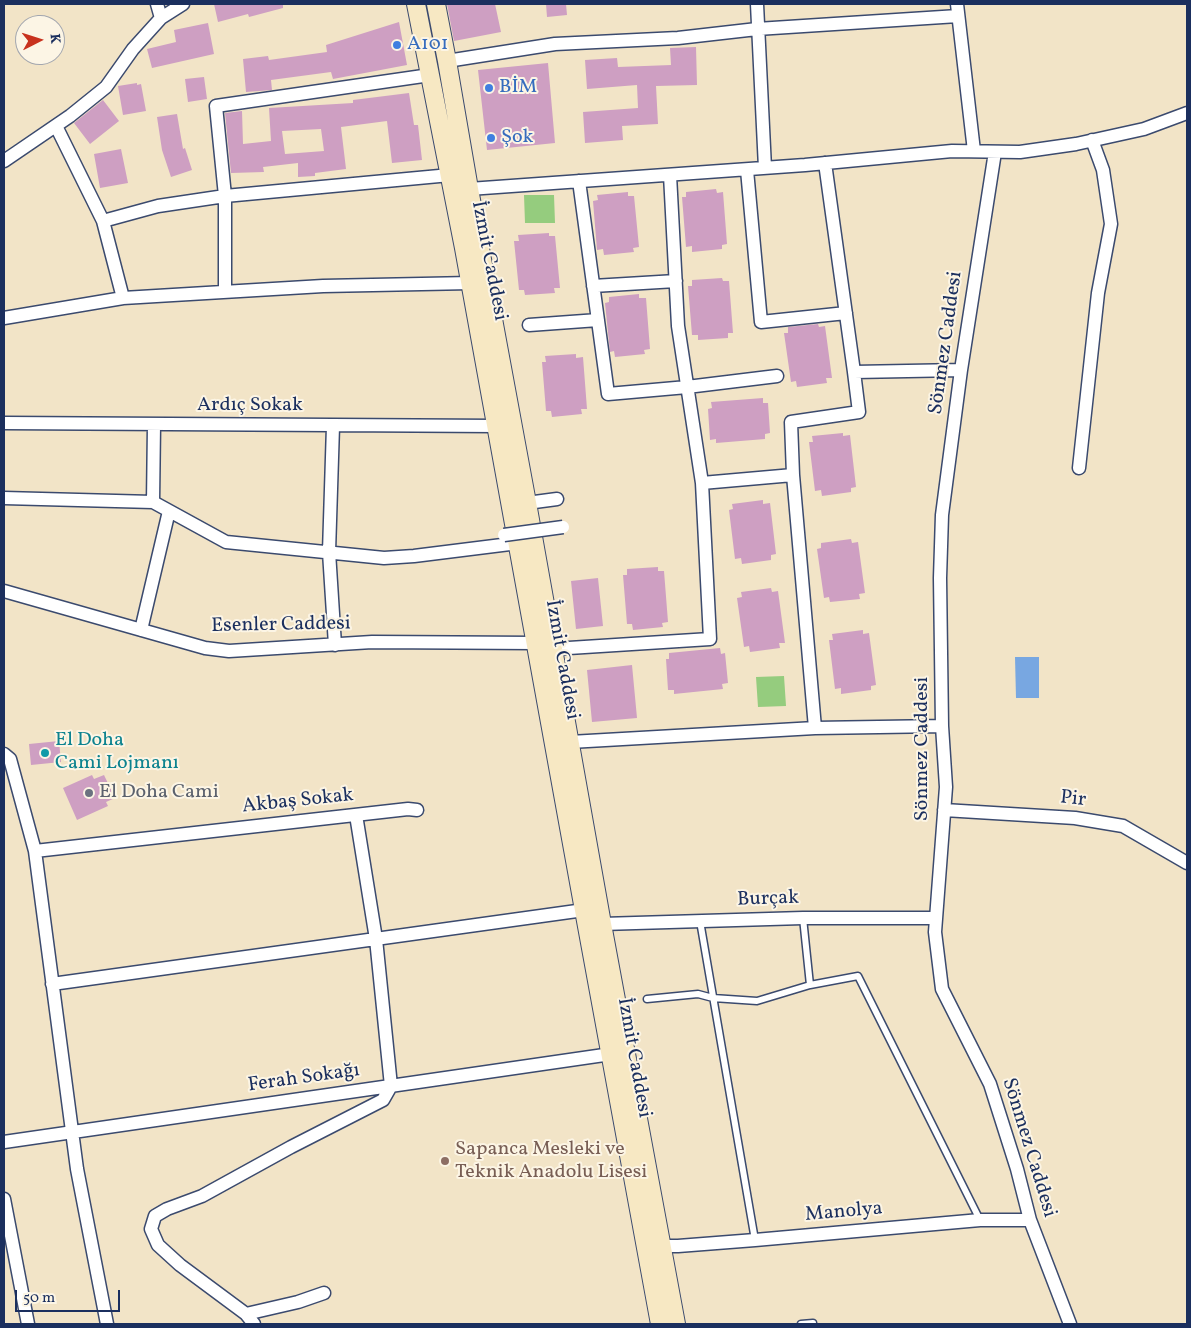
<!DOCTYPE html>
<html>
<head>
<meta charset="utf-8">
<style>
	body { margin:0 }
	#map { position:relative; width:1191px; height:1328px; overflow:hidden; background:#f2e4c7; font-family:Vollkorn,serif }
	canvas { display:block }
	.frame { position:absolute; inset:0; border:5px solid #1b2f5e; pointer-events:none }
	.north { position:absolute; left:15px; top:15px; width:50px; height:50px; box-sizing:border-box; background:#fcf5e5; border:1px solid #a2a6af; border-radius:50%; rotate:85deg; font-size:14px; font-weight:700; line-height:20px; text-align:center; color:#1b2f5e }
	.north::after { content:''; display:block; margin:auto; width:18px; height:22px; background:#c8321e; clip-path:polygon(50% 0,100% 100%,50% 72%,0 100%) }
	.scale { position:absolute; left:15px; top:1290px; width:105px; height:22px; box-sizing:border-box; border:2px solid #1b2f5e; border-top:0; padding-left:6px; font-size:15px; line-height:18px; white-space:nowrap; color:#1b2f5e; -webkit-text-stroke:4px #fcf5e5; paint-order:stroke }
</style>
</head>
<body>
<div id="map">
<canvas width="1191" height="1328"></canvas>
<div class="frame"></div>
<div class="north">K</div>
<div class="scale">50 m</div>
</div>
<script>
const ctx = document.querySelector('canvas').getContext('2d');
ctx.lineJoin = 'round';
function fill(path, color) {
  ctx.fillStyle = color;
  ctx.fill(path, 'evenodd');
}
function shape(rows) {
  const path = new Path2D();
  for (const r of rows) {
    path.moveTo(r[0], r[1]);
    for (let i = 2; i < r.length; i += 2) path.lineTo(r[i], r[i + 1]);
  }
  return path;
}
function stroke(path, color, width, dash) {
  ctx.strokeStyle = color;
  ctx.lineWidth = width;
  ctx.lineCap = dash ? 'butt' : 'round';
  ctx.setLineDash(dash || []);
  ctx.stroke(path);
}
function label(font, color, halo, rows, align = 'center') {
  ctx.font = font + ' Vollkorn,serif';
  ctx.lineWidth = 4;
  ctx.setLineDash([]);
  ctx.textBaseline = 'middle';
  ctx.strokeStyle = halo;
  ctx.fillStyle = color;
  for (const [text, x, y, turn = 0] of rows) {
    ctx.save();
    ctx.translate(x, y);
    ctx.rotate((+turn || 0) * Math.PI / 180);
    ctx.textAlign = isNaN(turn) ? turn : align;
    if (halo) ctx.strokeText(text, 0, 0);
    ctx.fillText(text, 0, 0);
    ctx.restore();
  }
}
fill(shape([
	[524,195,554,195,555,223,525,223],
	[784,676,786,706,758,707,756,677]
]), '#95cc7e');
fill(shape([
	[1015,657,1039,657,1039,698,1016,698]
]), '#78a7e1');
fill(shape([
	[214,4,283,4,283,8,249,17,248,14,218,22],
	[447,4,495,4,501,32,454,41],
	[546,4,566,4,567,15,547,17],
	[399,22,407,65,333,79,331,72,271,80,272,90,246,92,243,59,268,56,269,60,327,52,326,45],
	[208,23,214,54,152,68,147,49,176,42,174,30],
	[696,47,697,85,656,86,658,124,622,126,623,140,585,143,583,112,638,108,637,85,587,89,585,60,617,58,618,67,671,65,670,48],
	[548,63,555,143,487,150,478,70],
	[204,77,207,99,188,102,185,79],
	[137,83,137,85,141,84,146,111,123,115,118,86],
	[409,93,414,125,418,125,422,160,392,163,387,121,341,127,346,169,315,173,315,176,298,177,298,163,263,167,264,172,231,173,225,113,242,111,243,144,271,141,269,108,353,103,353,100],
	[321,129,324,151,285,154,282,131],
	[103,100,119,121,90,144,74,123],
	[177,114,183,149,185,148,192,170,171,177,162,150,157,117],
	[121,149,128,183,100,188,94,154],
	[716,189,717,193,723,192,727,244,722,245,722,249,692,252,692,246,686,247,682,197,686,197,686,192],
	[628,192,628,196,634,196,639,247,633,248,634,252,604,255,603,249,597,250,593,201,598,200,597,195],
	[549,233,549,236,555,236,560,288,554,288,555,293,525,295,524,290,519,290,514,241,519,241,518,235],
	[722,278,723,281,729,281,733,333,728,333,728,338,698,340,698,335,692,335,688,286,692,286,692,280],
	[639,294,639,298,646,298,650,349,644,350,645,354,615,357,614,351,610,352,605,303,609,302,609,297],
	[818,324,819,327,825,326,832,378,826,378,827,383,797,387,796,381,791,382,784,333,788,333,788,327],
	[576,354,576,358,583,357,587,409,581,409,582,414,552,417,551,411,546,411,542,362,546,362,545,356],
	[763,398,763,403,768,403,770,433,765,434,765,439,716,443,716,439,710,440,708,409,712,408,711,402],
	[843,433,843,436,850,435,856,487,851,488,851,492,822,496,821,490,815,491,809,442,813,442,812,436],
	[763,500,763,504,770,503,776,554,771,555,771,560,742,564,741,558,735,559,729,510,733,509,732,504],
	[851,539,852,543,858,542,865,593,859,594,860,599,830,602,829,597,824,598,817,549,821,548,821,543],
	[658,567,658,571,664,571,668,622,662,623,663,627,633,630,632,624,627,624,623,575,627,575,627,569],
	[598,578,603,626,576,629,571,581],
	[771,588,772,592,778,591,785,643,779,643,780,648,750,652,749,646,744,647,737,598,742,597,741,592],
	[863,630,863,634,869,633,876,685,871,686,871,690,841,694,841,688,835,689,829,640,833,640,832,634],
	[720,648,721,654,725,653,728,683,722,684,723,689,674,694,674,690,668,690,666,659,669,659,669,653],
	[632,665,637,718,592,722,587,670],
	[59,741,61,762,31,765,29,744],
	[92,775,94,779,104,775,115,798,106,802,108,806,77,820,63,788]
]), '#ce9fc2');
const lane = shape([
	[803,918,810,985,858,976,980,1220],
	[700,921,755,1240],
	[647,999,698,994,713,998,757,1001,810,985],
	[801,1324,813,1323]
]);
const street = shape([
	[157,4,161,18],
	[757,4,765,168],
	[957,4,974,151],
	[447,61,555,44,678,38,757,29,958,16],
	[56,126,103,221,123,298],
	[995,152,961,370,942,515,940,578,942,726,946,787,935,932,942,989,990,1084,1017,1169,1030,1220,1070,1324],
	[4,161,70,116,106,87,133,49,161,18,183,4],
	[825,163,854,372,961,370],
	[747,170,761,322,846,313],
	[579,181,608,394,687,387,777,376],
	[469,189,805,165,952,151,1020,152,1076,144,1144,129,1187,113],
	[103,221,158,206,225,196,450,175],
	[593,286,676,281],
	[225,292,225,196,216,106,430,75],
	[4,318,123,298,323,286,471,283],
	[529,325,598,320],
	[4,423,497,426],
	[333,426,329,552,335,645],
	[1079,468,1098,293,1111,224,1103,170,1092,140],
	[793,475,791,422,859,412,854,372],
	[702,483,793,475,815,728],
	[4,498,153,502,226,542,384,558,414,556,518,543],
	[153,502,154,425],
	[527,503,557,499],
	[4,591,205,648,229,651,372,642,536,643],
	[141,630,169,511],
	[553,649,710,639,702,483,678,326,670,175],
	[570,742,815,728,942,726],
	[4,754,10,759,35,851,77,1169,107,1324],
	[944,810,1075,818,1123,826,1187,863],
	[35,851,408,809,417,810],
	[602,924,803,918,936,918],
	[52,984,584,910],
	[4,1142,611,1054],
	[4,1199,28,1324],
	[662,1246,678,1246,755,1240,980,1220,1030,1220],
	[246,1314,298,1302,324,1293],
	[254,1324,246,1314,180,1265,158,1245,151,1229,155,1216,167,1209,202,1196,291,1147,383,1100,391,1086,376,939,356,815]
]);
const secondary = shape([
	[416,4,464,248,584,910,660,1324],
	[436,4,447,61,469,189,527,503,602,924,676,1324]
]);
stroke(lane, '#3b4a6e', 9);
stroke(street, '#3b4a6e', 15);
stroke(secondary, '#3b4a6e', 20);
stroke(lane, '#fff', 6);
stroke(street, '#fff', 12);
stroke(secondary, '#f7e8c3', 18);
const streetBridge = shape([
	[504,535,563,527]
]);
stroke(streetBridge, '#3b4a6e', 15, []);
stroke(streetBridge, '#fff', 12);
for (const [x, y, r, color] of [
	[397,45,5,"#3f7fe0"],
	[489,88,5,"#3f7fe0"],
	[491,138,5,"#3f7fe0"],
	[45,753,5,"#0f9aa8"],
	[89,793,5,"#6b7280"],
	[445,1161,5,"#8d6e63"]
]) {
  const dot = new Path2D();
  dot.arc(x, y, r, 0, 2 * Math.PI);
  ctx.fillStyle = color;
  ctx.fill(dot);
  stroke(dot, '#fcf5e5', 2);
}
label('20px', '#366cbe', '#fcf5e5', [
	["A101",407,45],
	["BİM",499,88],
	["Şok",501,138]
], 'left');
label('20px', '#1b2f5e', '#fcf5e5', [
	["İzmit Caddesi",488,261,79],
	["Sönmez Caddesi",947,343,-82],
	["Ardıç Sokak",250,406],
	["Esenler Caddesi",281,626,-1],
	["İzmit Caddesi",561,660,80],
	["Sönmez Caddesi",923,749,-90],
	["Pir",1073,800,6],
	["Akbaş Sokak",298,802,-6],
	["Burçak",768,900,-2],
	["İzmit Caddesi",633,1058,80],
	["Ferah Sokağı",304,1079,-8],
	["Sönmez Caddesi",1028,1148,73],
	["Manolya",844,1213,-5]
]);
label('20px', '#0d838f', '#fcf5e5', [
	["El Doha",55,741],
	["Cami Lojmanı",55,764]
], 'left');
label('20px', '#5b616d', '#fcf5e5', [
	["El Doha Cami",99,793]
], 'left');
label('20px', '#785e54', '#fcf5e5', [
	["Sapanca Mesleki ve",455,1150],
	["Teknik Anadolu Lisesi",455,1173]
], 'left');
</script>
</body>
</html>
